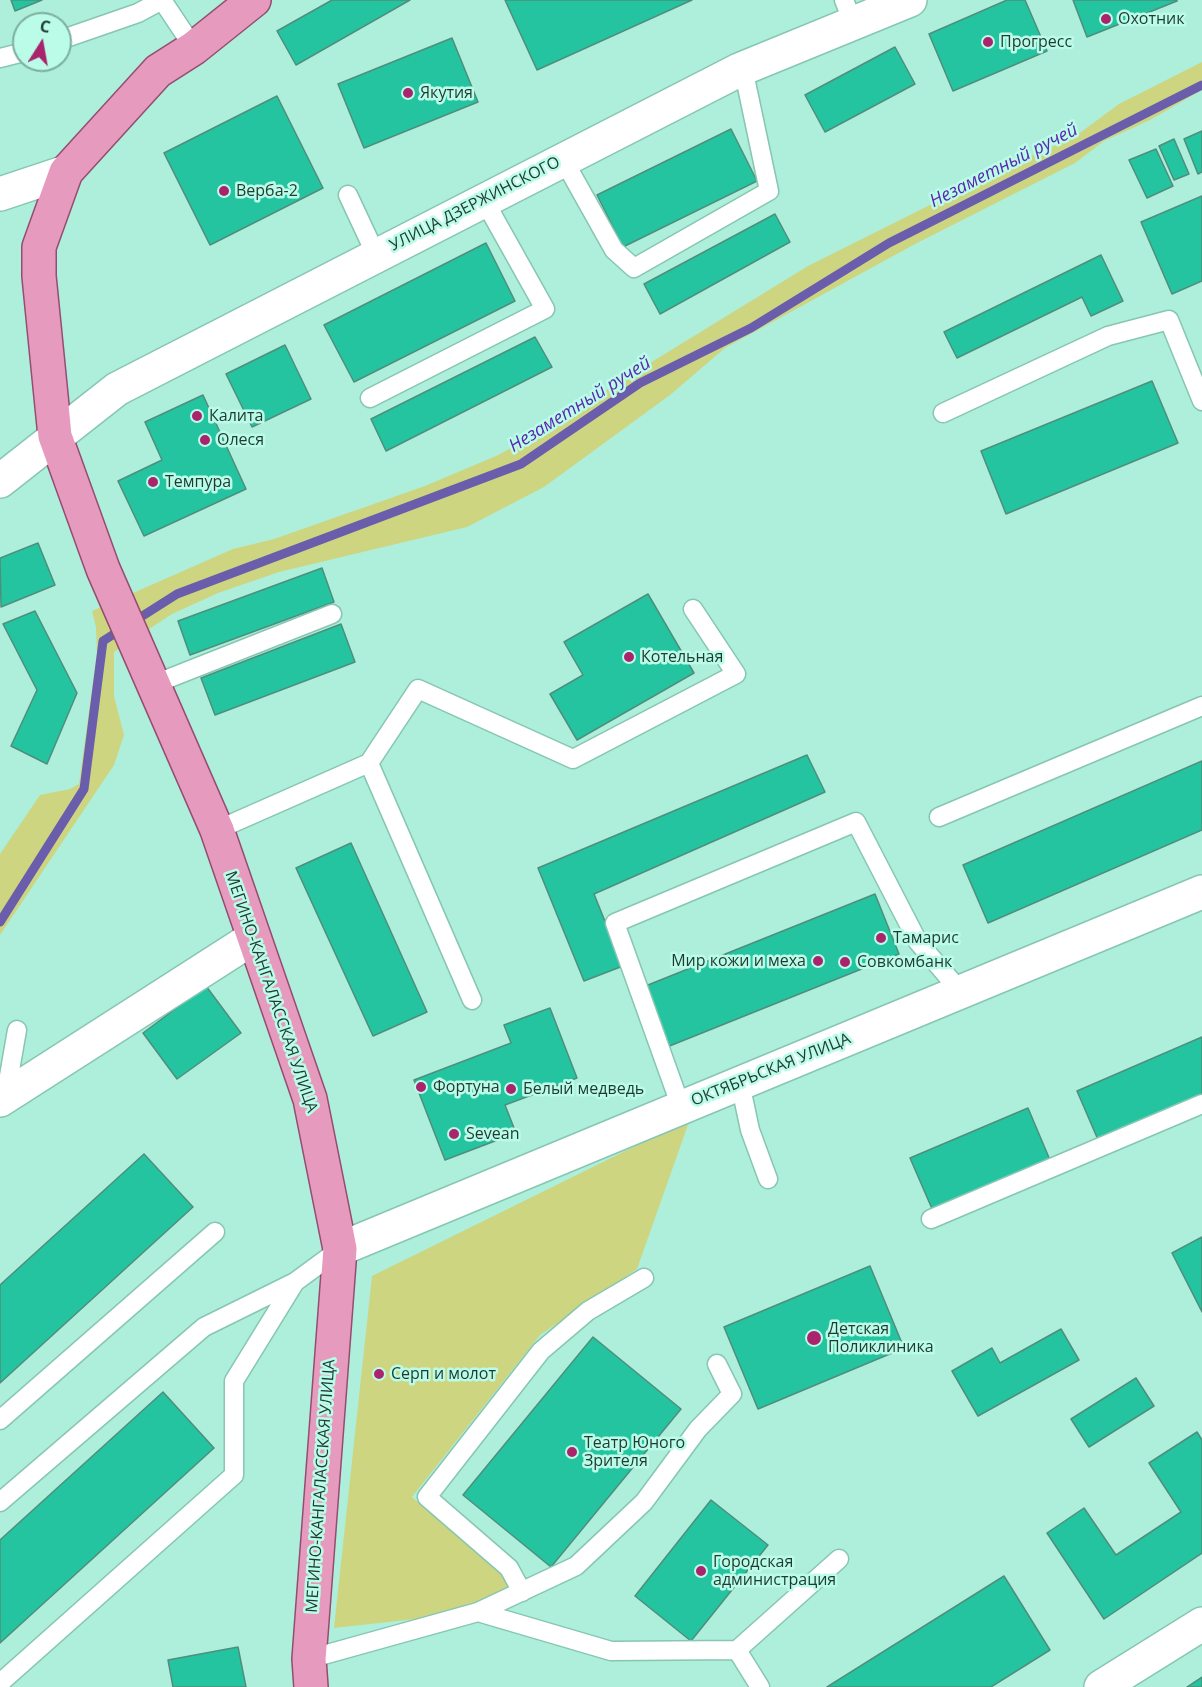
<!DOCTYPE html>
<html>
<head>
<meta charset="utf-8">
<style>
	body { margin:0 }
	#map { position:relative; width:1202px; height:1687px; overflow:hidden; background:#adefda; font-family:"Open Sans",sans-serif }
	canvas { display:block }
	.north { position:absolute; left:12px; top:12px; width:60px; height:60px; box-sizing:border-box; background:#bafce7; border:2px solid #7cae9f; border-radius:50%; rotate:11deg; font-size:16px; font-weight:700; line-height:24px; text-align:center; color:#1f3a32 }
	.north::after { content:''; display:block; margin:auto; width:21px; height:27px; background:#aa246d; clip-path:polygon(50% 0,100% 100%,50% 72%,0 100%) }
</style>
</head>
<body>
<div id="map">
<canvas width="1202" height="1687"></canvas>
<div class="north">С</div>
</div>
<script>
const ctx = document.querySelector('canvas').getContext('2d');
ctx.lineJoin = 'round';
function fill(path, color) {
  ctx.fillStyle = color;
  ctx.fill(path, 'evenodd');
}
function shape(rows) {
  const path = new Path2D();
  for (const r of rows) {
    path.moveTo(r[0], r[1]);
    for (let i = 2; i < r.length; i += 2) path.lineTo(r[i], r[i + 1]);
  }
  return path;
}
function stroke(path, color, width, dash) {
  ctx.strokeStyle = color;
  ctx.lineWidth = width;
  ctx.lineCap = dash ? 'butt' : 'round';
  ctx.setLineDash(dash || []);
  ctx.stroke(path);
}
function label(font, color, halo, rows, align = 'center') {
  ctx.font = font + ' "Open Sans",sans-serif';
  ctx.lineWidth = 5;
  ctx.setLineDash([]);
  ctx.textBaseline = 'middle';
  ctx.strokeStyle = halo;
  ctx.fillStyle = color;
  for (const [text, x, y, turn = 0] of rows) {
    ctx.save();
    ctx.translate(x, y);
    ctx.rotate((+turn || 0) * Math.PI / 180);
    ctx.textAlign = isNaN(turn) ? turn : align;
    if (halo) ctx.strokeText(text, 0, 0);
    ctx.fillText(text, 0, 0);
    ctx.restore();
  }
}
fill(shape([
	[1202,62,1202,90,1150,120,1104,141,1075,163,915,244,725,348,670,395,544,487,467,527,279,572,218,593,172,614,114,652,114,696,124,735,114,765,0,935,0,854,40,795,70,789,79,784,97,653,96,627,92,611,233,549,274,539,425,486,496,456,553,426,611,387,808,266,1012,164,1073,138,1119,104],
	[690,1119,637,1269,540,1335,412,1497,522,1592,478,1612,334,1628,372,1276]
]), '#cdd581');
stroke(shape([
	[0,922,84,789,103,641,177,594,521,464,640,383,751,328,889,243,1202,85]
]), '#6a5dab', 9);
const building = shape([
	[11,0,42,0,15,11,11,0],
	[332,0,410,0,296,65,277,31,332,0],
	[505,0,692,0,537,70,505,0],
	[1007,0,1025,0,1047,51,953,91,929,34,1007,0],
	[1073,0,1177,0,1177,1,1087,37,1073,0],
	[452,38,478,102,364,148,338,84,452,38],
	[895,47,915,84,825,132,805,95,895,47],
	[277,96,323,188,210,245,164,153,277,96],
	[731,129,757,181,623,247,597,195,731,129],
	[1202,131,1202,172,1198,174,1184,139,1202,131],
	[1174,139,1189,174,1174,180,1159,146,1174,139],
	[1156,149,1173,186,1147,198,1129,160,1156,149],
	[1202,196,1202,281,1172,294,1141,222,1202,196],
	[775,214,790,242,660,314,644,284,775,214],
	[486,243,515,301,354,382,324,325,486,243],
	[1101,255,1123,301,1091,316,1082,297,957,358,944,332,1101,255],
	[535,337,552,367,386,451,371,419,535,337],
	[285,345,311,399,252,427,226,374,285,345],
	[1152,381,1178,443,1006,514,981,451,1152,381],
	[203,395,246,489,144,536,118,481,162,460,145,422,203,395],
	[38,543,55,585,1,607,0,558,38,543],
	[322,568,334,602,190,655,178,621,322,568],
	[648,594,694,673,577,740,550,694,583,675,564,642,648,594],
	[35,611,77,693,47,764,11,746,37,690,3,624,35,611],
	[341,624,355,662,215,715,201,678,341,624],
	[807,755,825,792,594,894,623,966,584,981,538,868,807,755],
	[1202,761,1202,830,988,923,963,865,1202,761],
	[351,843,427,1012,373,1036,296,868,351,843],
	[875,894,899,954,662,1049,638,989,875,894],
	[206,986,241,1033,177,1079,143,1033,206,986],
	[550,1008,577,1078,505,1105,516,1133,445,1160,414,1080,511,1043,504,1025,550,1008],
	[1202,1037,1202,1106,1102,1149,1077,1091,1202,1037],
	[1028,1108,1050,1160,933,1211,910,1158,1028,1108],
	[144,1154,193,1207,0,1383,0,1285,144,1154],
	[1202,1237,1202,1312,1172,1253,1202,1237],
	[870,1266,904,1348,758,1409,724,1327,870,1266],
	[1061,1329,1079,1360,978,1416,952,1371,992,1348,1000,1363,1061,1329],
	[593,1337,681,1409,551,1567,463,1495,593,1337],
	[1136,1378,1154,1406,1089,1447,1071,1419,1136,1378],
	[163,1392,214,1448,0,1643,0,1540,163,1392],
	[1197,1432,1202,1440,1202,1553,1104,1619,1047,1533,1084,1508,1116,1555,1181,1512,1149,1463,1197,1432],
	[711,1500,768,1545,691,1641,635,1596,711,1500],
	[1004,1576,1050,1650,991,1687,827,1687,1004,1576],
	[238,1647,246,1687,173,1687,168,1660,238,1647],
	[1202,1677,1202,1687,1187,1687,1202,1677]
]);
fill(building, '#24c4a1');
stroke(building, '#4f8e7c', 1.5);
const service = shape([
	[844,0,854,25],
	[60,40,138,13,162,0,194,48],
	[0,58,24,52],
	[563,159,614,250,634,268,769,191,743,68],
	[348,195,376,255],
	[370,398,545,309,484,200],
	[943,413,1108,336,1169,320,1202,401],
	[152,685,332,614],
	[369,763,418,689,573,759,736,674,693,609],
	[939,817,1202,706],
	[217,830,369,763,472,1000],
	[740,1083,750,1130,768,1179],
	[5,1099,17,1030],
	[681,1107,615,923,856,822,918,942,961,992],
	[931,1219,1202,1104],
	[0,1420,215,1232],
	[0,1502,204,1327,295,1282,340,1249],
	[522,1592,509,1568,427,1497,541,1351,588,1311,644,1278],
	[478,1612,576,1566,644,1502,698,1429,732,1394,717,1364],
	[737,1650,760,1687],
	[309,1659,478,1612,611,1651,737,1650,839,1559],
	[0,1683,234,1475,234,1381,295,1282]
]);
const minor = shape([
	[0,194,66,172],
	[0,1100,253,938]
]);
const tertiary = shape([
	[0,481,117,389,739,70,910,0]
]);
const secondary = shape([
	[340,1249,1202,892],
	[1101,1687,1202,1624]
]);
const primary = shape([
	[254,0,194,48,158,71,66,172,39,247,39,276,55,436,103,569,217,830,310,1099,340,1249,309,1659,311,1687]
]);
stroke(service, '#86c6b2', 21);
stroke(minor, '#86c6b2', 36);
stroke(tertiary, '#86c6b2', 36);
stroke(secondary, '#86c6b2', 36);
stroke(primary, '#954c71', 36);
stroke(service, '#fff', 18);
stroke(minor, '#fff', 33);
stroke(tertiary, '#fff', 33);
stroke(secondary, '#fff', 33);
stroke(primary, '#e69abe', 33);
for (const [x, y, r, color] of [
	[1106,19,6,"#aa246d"],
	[988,42,6,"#aa246d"],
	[408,93,6,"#aa246d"],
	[224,191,6,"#aa246d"],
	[197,416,6,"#aa246d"],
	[205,440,6,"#aa246d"],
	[153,482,6,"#aa246d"],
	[629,657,6,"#aa246d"],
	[881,938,6,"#aa246d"],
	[818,961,6,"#aa246d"],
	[845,962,6,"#aa246d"],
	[421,1087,6,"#aa246d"],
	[511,1089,6,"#aa246d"],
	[454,1134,6,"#aa246d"],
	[814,1338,8,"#aa246d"],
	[379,1374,6,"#aa246d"],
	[572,1452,6,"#aa246d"],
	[701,1571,6,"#aa246d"]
]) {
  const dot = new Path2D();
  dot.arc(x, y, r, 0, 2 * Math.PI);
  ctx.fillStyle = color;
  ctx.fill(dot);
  stroke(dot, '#bafce7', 2);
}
label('16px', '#1f3a32', '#bafce7', [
	["Охотник",1118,19],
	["Прогресс",1000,42],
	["Якутия",420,93],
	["Верба-2",236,191],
	["Калита",209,416],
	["Олеся",217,440],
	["Темпура",165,482],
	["Котельная",641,657],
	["Тамарис",893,938],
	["Мир кожи и меха",806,961,"right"],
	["Совкомбанк",857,962],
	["Фортуна",433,1087],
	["Белый медведь",523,1089],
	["Sevean",466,1134],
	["Детская",828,1329],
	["Поликлиника",828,1347],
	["Серп и молот",391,1374],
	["Театр Юного",584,1443],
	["Зрителя",584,1461],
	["Городская",713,1562],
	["администрация",713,1580]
], 'left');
label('16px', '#1f3a32', '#bafce7', [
	["УЛИЦА ДЗЕРЖИНСКОГО",475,204,-27],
	["МЕГИНО-КАНГАЛАССКАЯ УЛИЦА",271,992,71],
	["ОКТЯБРЬСКАЯ УЛИЦА",771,1070,-22],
	["МЕГИНО-КАНГАЛАССКАЯ УЛИЦА",321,1486,-86]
]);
label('italic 18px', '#5a28b0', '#bafce7', [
	["Незаметный ручей",1004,166,-27],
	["Незаметный ручей",580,405,-32]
]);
</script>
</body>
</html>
